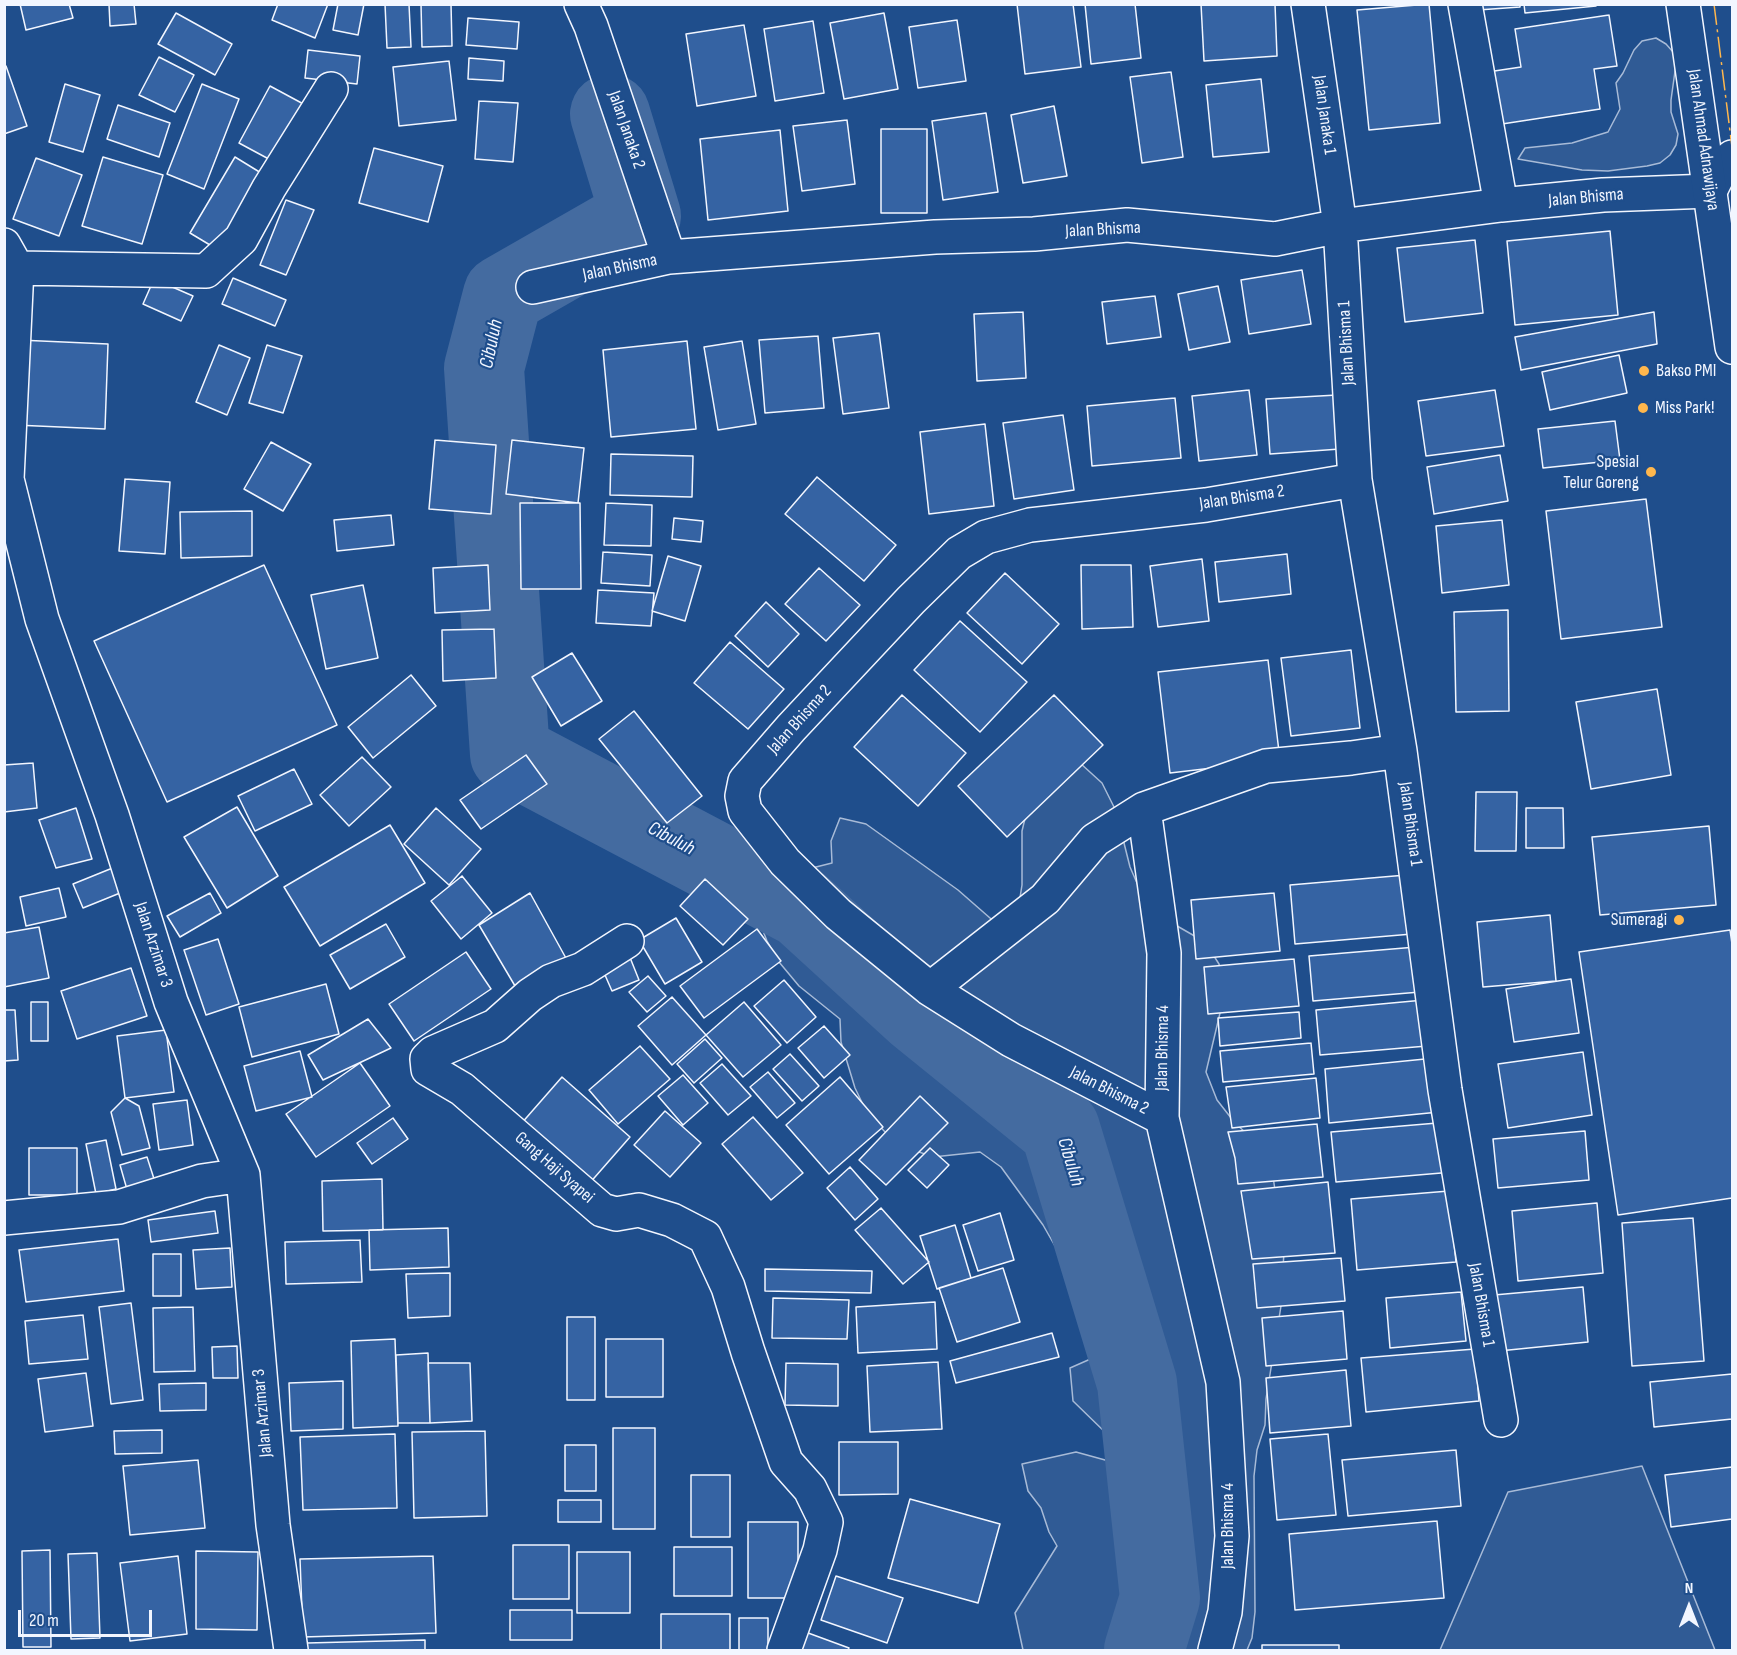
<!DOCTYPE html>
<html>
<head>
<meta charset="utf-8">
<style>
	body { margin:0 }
	#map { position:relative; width:1737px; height:1655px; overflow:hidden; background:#1f4e8c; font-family:"Sofia Sans Condensed",sans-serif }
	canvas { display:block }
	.frame { position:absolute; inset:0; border:6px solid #f2f6ff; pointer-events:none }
	.north { position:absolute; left:1659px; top:1577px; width:60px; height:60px; -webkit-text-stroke:4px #1f4e8c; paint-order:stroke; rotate:0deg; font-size:16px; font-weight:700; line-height:24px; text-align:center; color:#f2f6ff }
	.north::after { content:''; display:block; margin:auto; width:21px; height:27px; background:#f2f6ff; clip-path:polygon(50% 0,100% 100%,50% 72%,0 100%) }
	.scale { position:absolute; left:18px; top:1610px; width:134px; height:27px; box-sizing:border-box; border:3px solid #f2f6ff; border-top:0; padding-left:8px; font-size:18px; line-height:21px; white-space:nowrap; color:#f2f6ff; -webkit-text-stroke:4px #1f4e8c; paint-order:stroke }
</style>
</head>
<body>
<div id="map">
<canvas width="1737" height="1655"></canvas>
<div class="frame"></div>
<div class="north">N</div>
<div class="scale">20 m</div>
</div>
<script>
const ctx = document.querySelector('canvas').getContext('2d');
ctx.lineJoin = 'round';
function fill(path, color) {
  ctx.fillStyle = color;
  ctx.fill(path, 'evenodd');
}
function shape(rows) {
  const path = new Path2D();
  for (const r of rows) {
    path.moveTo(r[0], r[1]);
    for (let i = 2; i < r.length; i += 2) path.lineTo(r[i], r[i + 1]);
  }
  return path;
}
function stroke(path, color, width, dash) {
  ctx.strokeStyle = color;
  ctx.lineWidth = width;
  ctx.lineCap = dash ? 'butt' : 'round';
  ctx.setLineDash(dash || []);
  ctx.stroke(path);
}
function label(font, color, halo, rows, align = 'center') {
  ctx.font = font + ' "Sofia Sans Condensed",sans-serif';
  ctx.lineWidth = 4.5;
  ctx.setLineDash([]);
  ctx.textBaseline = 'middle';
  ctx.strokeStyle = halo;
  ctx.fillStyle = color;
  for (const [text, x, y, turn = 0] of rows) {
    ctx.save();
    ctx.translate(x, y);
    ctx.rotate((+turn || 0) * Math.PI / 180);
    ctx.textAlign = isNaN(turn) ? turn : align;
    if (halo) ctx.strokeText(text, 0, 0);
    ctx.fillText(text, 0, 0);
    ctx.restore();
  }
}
const built = shape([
	[1656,38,1666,44,1674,53,1676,64,1671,100,1671,112,1678,134,1676,145,1670,155,1660,163,1647,166,1608,171,1582,170,1518,159,1525,148,1572,143,1608,132,1620,109,1616,83,1623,73,1634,50,1642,41,1656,38],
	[1080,763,1102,783,1116,811,1130,867,1140,890,1158,915,1205,942,1219,964,1225,992,1206,1072,1217,1100,1235,1123,1256,1142,1271,1163,1284,1251,1281,1306,1266,1399,1265,1425,1257,1450,1254,1476,1255,1612,1252,1638,1247,1650,1023,1650,1015,1613,1057,1546,1049,1532,1041,1508,1028,1491,1022,1464,1076,1452,1145,1471,1073,1401,1070,1368,1095,1357,1095,1333,1090,1310,1076,1289,1067,1267,1043,1225,1001,1167,980,1152,933,1157,908,1148,887,1134,867,1113,855,1088,841,1042,840,1019,799,986,779,962,767,941,757,916,757,893,763,867,786,860,808,869,832,863,831,841,840,818,866,824,958,890,998,925,1018,910,1022,885,1022,831,1029,802,1080,763],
	[1642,1466,1715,1650,1440,1650,1508,1492,1642,1466]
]);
fill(built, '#305b95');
stroke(built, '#a8bbd7', 1.5);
stroke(shape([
	[610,114,641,216,503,295,484,368,510,754,802,908,918,1014,1060,1129,1137,1383,1160,1598,1144,1650]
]), '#446ba0', 80);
const building = shape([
	[20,4,69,4,73,18,26,30,20,4],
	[109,4,134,4,136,24,110,26,109,4],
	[278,4,328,4,315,38,272,20,278,4],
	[338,4,364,4,358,35,333,30,338,4],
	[385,4,409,4,411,47,387,48,385,4],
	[421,4,451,4,452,46,422,47,421,4],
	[1017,4,1073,4,1081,67,1025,74,1017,4],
	[1085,4,1135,4,1141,58,1091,64,1085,4],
	[1201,4,1275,4,1277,56,1204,61,1201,4],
	[1429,4,1440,123,1369,130,1357,10,1429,4],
	[1478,4,1520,4,1520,7,1478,10,1478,4],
	[1524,4,1596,4,1596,6,1525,13,1524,4],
	[176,13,232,44,215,75,158,44,176,13],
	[884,13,898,89,844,99,830,23,884,13],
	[1609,15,1617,66,1594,69,1600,109,1489,126,1481,73,1521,67,1515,29,1609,15],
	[468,18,519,22,517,49,466,45,468,18],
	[957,20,966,81,918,88,909,27,957,20],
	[813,21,824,93,775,101,764,29,813,21],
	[744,25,756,96,697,106,686,34,744,25],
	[308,50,360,56,357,84,305,78,308,50],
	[159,57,194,75,175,112,139,95,159,57],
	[469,58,504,61,503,81,468,79,469,58],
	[449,61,456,120,399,126,393,67,449,61],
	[4,66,6,66,27,126,4,134,4,66],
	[1171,72,1183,157,1142,163,1130,77,1171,72],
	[1261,79,1269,152,1213,157,1206,85,1261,79],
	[65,84,100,95,83,152,49,142,65,84],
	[202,84,239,99,204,189,167,174,202,84],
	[270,86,309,107,278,164,239,143,270,86],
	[479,101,518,103,513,162,475,159,479,101],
	[118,105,170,123,159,157,107,139,118,105],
	[1054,106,1067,176,1023,183,1011,115,1054,106],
	[986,113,998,192,943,200,932,121,986,113],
	[847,120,855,184,802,191,793,126,847,120],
	[881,129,927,129,927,213,881,213,881,129],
	[780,130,788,211,708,220,700,139,780,130],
	[374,148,443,166,428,222,359,203,374,148],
	[103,157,163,175,142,244,82,226,103,157],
	[235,157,266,176,220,251,190,233,235,157],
	[36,158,82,175,59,236,13,219,36,158],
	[286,200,314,210,286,275,260,265,286,200],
	[1610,231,1618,315,1515,325,1507,241,1610,231],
	[1475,240,1483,313,1405,322,1397,248,1475,240],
	[1302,270,1311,324,1249,334,1241,280,1302,270],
	[233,278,286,300,275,326,222,304,233,278],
	[154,279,193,296,181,321,143,304,154,279],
	[1218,286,1230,342,1189,350,1178,294,1218,286],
	[1155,296,1161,337,1107,344,1102,302,1155,296],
	[1023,312,1026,378,977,381,974,314,1023,312],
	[1654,312,1657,344,1521,370,1515,337,1654,312],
	[879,333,889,408,843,414,833,338,879,333],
	[818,336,824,408,765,413,759,340,818,336],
	[19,340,108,344,105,429,15,425,19,340],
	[687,341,696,429,611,437,603,350,687,341],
	[742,341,756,424,718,430,704,347,742,341],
	[219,345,250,358,227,415,196,402,219,345],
	[267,345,302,356,283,413,249,403,267,345],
	[1619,355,1627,393,1550,410,1542,372,1619,355],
	[1249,390,1257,455,1199,461,1192,396,1249,390],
	[1495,390,1504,446,1426,456,1418,401,1495,390],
	[1337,395,1340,449,1270,454,1266,399,1337,395],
	[1175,398,1181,458,1092,466,1087,406,1175,398],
	[1063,415,1074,490,1014,499,1003,423,1063,415],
	[1615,421,1620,460,1543,468,1538,429,1615,421],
	[985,424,994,506,929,514,920,432,985,424],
	[435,440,496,445,491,514,429,509,435,440],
	[512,440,584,448,578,503,506,494,512,440],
	[271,442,311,464,283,511,244,489,271,442],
	[611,454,693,456,692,497,610,495,611,454],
	[1500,455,1508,501,1434,514,1427,467,1500,455],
	[817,477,896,545,864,581,785,514,817,477],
	[125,479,170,482,165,554,119,551,125,479],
	[1646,499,1662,627,1561,639,1546,511,1646,499],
	[520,503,580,503,581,589,521,589,520,503],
	[606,503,652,505,651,546,604,545,606,503],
	[252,511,252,556,181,558,180,512,252,511],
	[391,515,394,545,337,551,334,520,391,515],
	[674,518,703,521,701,542,672,539,674,518],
	[1502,520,1509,585,1442,593,1436,526,1502,520],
	[603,552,652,555,650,586,601,583,603,552],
	[1287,554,1291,594,1219,602,1215,562,1287,554],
	[668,556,701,566,685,621,652,611,668,556],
	[1202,559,1209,621,1158,627,1150,566,1202,559],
	[264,565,337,725,167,802,94,641,264,565],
	[488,565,490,610,435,613,433,568,488,565],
	[1081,565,1131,565,1133,627,1082,629,1081,565],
	[819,568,860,605,826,641,785,604,819,568],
	[1005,573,1059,624,1022,664,967,613,1005,573],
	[363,585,378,658,326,669,311,595,363,585],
	[598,590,654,593,651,626,596,623,598,590],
	[766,602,799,634,768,667,735,636,766,602],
	[1508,610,1509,711,1456,712,1454,612,1508,610],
	[960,621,1027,682,980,732,914,670,960,621],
	[494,629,496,678,443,681,442,630,494,629],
	[730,642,784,689,748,729,694,683,730,642],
	[1351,650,1360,728,1291,736,1281,658,1351,650],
	[572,653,602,701,561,726,532,677,572,653],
	[1268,660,1280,760,1170,773,1158,672,1268,660],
	[411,675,436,706,373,758,348,727,411,675],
	[1657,689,1671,775,1591,789,1576,702,1657,689],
	[902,695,966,753,918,806,854,747,902,695],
	[1054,695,1103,745,1007,837,958,786,1054,695],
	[634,711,702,796,667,823,599,739,634,711],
	[526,755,547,784,481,829,460,800,526,755],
	[362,757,391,787,349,826,320,795,362,757],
	[33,763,37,808,4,812,4,765,33,763],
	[294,769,312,804,255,831,238,796,294,769],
	[1476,792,1517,792,1516,851,1475,851,1476,792],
	[237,807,278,876,227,908,184,837,237,807],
	[76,808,92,859,56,868,39,820,76,808],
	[436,808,481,849,449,885,404,844,436,808],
	[1526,808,1563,808,1564,848,1526,848,1526,808],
	[390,825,425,883,320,946,284,887,390,825],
	[1709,826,1716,905,1600,915,1592,837,1709,826],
	[115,867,125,891,83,908,73,884,115,867],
	[1406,875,1412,934,1295,944,1290,885,1406,875],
	[462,876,492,913,461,939,431,901,462,876],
	[705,879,748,919,723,945,680,906,705,879],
	[59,888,66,917,26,926,20,897,59,888],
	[210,893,221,913,180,937,167,916,210,893],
	[530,893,567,960,518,991,479,925,530,893],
	[1274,893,1280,951,1196,959,1191,900,1274,893],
	[1550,915,1556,981,1483,987,1477,922,1550,915],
	[676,918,702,962,665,984,639,940,676,918],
	[386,924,405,957,350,989,330,955,386,924],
	[39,927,49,978,4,987,4,933,39,927],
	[757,929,781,961,704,1018,680,986,757,929],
	[1730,930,1732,944,1732,1198,1618,1215,1579,952,1730,930],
	[218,939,239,1004,206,1015,184,950,218,939],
	[1416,947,1420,992,1313,1001,1309,956,1416,947],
	[466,952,491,989,414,1041,389,1004,466,952],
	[629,955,639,980,612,991,601,966,629,955],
	[1294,959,1299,1006,1208,1014,1204,967,1294,959],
	[131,968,147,1016,77,1039,61,991,131,968],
	[648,976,666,996,647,1012,629,992,648,976],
	[1571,979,1579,1033,1514,1042,1506,989,1571,979],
	[784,980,816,1017,787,1043,754,1006,784,980],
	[326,984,339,1034,252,1057,239,1007,326,984],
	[672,997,706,1035,672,1065,638,1026,672,997],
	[1424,1000,1427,1046,1320,1055,1316,1010,1424,1000],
	[31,1002,48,1002,48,1041,31,1041,31,1002],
	[744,1002,781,1045,743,1077,706,1035,744,1002],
	[4,1010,15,1010,18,1060,4,1061,4,1010],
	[1299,1012,1301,1038,1220,1046,1218,1018,1299,1012],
	[368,1019,391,1048,323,1080,308,1055,368,1019],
	[824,1026,850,1055,824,1078,798,1048,824,1026],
	[166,1030,174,1092,125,1098,117,1036,166,1030],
	[705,1039,722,1058,694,1083,677,1064,705,1039],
	[1311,1043,1314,1074,1223,1082,1220,1051,1311,1043],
	[640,1046,670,1079,618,1124,589,1090,640,1046],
	[300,1051,312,1097,256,1111,244,1066,300,1051],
	[1583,1052,1592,1115,1508,1128,1498,1064,1583,1052],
	[790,1054,819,1086,802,1101,773,1069,790,1054],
	[1435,1058,1439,1112,1329,1123,1325,1069,1435,1058],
	[360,1063,390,1106,316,1157,286,1114,360,1063],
	[722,1064,751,1096,728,1115,700,1083,722,1064],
	[768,1072,795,1103,777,1118,750,1087,768,1072],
	[683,1075,708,1103,683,1125,658,1096,683,1075],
	[562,1077,630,1137,588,1185,520,1125,562,1077],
	[840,1077,883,1127,829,1174,786,1125,840,1077],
	[1316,1078,1320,1118,1232,1128,1226,1087,1316,1078],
	[920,1096,948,1123,886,1185,859,1160,920,1096],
	[125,1098,139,1106,150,1148,122,1155,111,1112,125,1098],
	[187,1100,193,1145,159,1150,153,1104,187,1100],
	[665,1111,701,1143,670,1177,634,1145,665,1111],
	[753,1117,803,1173,771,1200,722,1144,753,1117],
	[393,1118,408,1139,372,1164,357,1143,393,1118],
	[1449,1122,1453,1172,1336,1182,1331,1132,1449,1122],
	[1317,1124,1323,1177,1238,1184,1235,1158,1228,1132,1317,1124],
	[1585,1131,1589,1180,1498,1188,1493,1139,1585,1131],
	[106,1140,116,1189,96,1194,86,1144,106,1140],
	[29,1148,77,1148,77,1195,29,1195,29,1148],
	[930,1148,949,1165,927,1188,908,1170,930,1148],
	[147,1157,156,1185,128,1193,120,1165,147,1157],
	[850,1167,878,1199,855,1220,827,1188,850,1167],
	[382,1179,383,1230,323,1231,322,1181,382,1179],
	[1328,1182,1335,1253,1252,1259,1241,1191,1328,1182],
	[1449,1191,1456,1262,1357,1270,1351,1199,1449,1191],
	[1597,1203,1603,1273,1518,1281,1512,1211,1597,1203],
	[881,1208,929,1262,903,1284,855,1230,881,1208],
	[215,1211,218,1233,151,1242,148,1220,215,1211],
	[1000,1213,1014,1260,978,1271,963,1225,1000,1213],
	[1693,1218,1704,1361,1632,1366,1622,1223,1693,1218],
	[955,1225,971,1278,937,1289,920,1236,955,1225],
	[448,1228,449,1267,370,1270,369,1230,448,1228],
	[118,1239,124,1291,26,1302,19,1250,118,1239],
	[360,1240,362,1282,286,1284,285,1242,360,1240],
	[230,1248,232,1287,196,1289,193,1250,230,1248],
	[153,1254,181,1254,181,1296,153,1296,153,1254],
	[1341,1258,1345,1301,1257,1308,1253,1264,1341,1258],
	[1003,1268,1020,1322,957,1342,939,1288,1003,1268],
	[765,1269,872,1271,871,1293,765,1291,765,1269],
	[450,1273,450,1316,408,1318,406,1274,450,1273],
	[1583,1287,1588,1342,1499,1351,1494,1295,1583,1287],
	[1461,1292,1466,1341,1390,1348,1386,1298,1461,1292],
	[773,1298,849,1300,847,1339,772,1338,773,1298],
	[935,1302,937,1349,858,1353,856,1307,935,1302],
	[131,1303,143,1400,111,1404,99,1307,131,1303],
	[193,1307,195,1371,154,1372,153,1308,193,1307],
	[1343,1311,1347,1359,1266,1366,1262,1318,1343,1311],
	[83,1315,88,1359,29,1364,25,1321,83,1315],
	[567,1317,595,1317,595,1400,567,1400,567,1317],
	[1052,1333,1059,1357,956,1383,950,1361,1052,1333],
	[395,1339,398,1426,353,1428,351,1341,395,1339],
	[606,1339,663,1339,663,1397,606,1397,606,1339],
	[237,1346,238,1378,213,1378,212,1347,237,1346],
	[1475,1349,1479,1401,1366,1412,1361,1358,1475,1349],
	[428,1353,430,1423,398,1423,396,1355,428,1353],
	[938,1362,942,1429,870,1432,867,1366,938,1362],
	[428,1363,470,1363,472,1421,430,1423,428,1363],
	[786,1363,838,1364,838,1406,785,1405,786,1363],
	[1346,1370,1351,1426,1270,1433,1266,1378,1346,1370],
	[86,1373,93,1426,45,1432,38,1379,86,1373],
	[1732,1374,1732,1419,1654,1427,1650,1382,1732,1374],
	[343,1381,343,1429,291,1431,289,1383,343,1381],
	[206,1383,206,1410,160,1411,159,1384,206,1383],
	[613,1428,655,1428,655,1529,613,1529,613,1428],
	[162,1430,162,1453,115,1454,114,1431,162,1430],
	[485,1431,487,1516,414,1518,412,1432,485,1431],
	[395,1434,397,1508,303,1510,300,1437,395,1434],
	[1328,1434,1336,1515,1277,1520,1270,1439,1328,1434],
	[839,1442,898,1442,898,1494,839,1495,839,1442],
	[565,1445,596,1445,596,1491,565,1491,565,1445],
	[1456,1450,1461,1506,1348,1516,1342,1460,1456,1450],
	[198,1460,205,1528,130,1535,123,1466,198,1460],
	[1732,1467,1732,1519,1671,1527,1665,1475,1732,1467],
	[691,1475,730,1475,730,1537,691,1537,691,1475],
	[910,1499,1000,1524,978,1603,888,1578,910,1499],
	[558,1500,601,1500,601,1522,558,1522,558,1500],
	[1437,1521,1444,1598,1295,1610,1289,1534,1437,1521],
	[748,1522,798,1522,798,1598,748,1598,748,1522],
	[513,1545,569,1545,569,1599,513,1599,513,1545],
	[674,1547,732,1547,732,1596,674,1596,674,1547],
	[50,1550,51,1647,23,1647,22,1551,50,1550],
	[196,1551,258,1552,257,1630,196,1629,196,1551],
	[577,1552,630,1552,630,1613,577,1613,577,1552],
	[97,1553,100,1638,71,1639,68,1554,97,1553],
	[178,1556,187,1634,130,1641,120,1563,178,1556],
	[433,1556,436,1633,303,1637,300,1559,433,1556],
	[836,1576,903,1598,887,1643,821,1620,836,1576],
	[510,1610,572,1610,572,1640,510,1640,510,1610],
	[661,1614,730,1614,730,1650,661,1650,661,1614],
	[739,1618,768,1618,768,1650,739,1650,739,1618],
	[800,1630,849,1648,848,1650,792,1650,800,1630],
	[425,1640,425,1650,307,1650,307,1643,425,1640],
	[1262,1645,1339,1645,1339,1650,1262,1650,1262,1645]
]);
fill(building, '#3563a3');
stroke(building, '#f2f6ff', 1.5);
const street = shape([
	[581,4,591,26,669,257],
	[1308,4,1340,226,1355,480,1400,751,1445,1090,1501,1420],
	[1465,4,1501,205],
	[1710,191,1721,169,1732,157],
	[4,245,17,268,7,479,42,619,112,815,171,1002,243,1175,273,1525,291,1650],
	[17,268,206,271,241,239,269,188,331,89],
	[533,287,669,257,935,237,1034,234,1127,225,1275,239,1340,226,1501,205,1603,195,1710,191],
	[627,941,583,969,551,981,530,995,495,1026,433,1053,427,1059,428,1069,462,1089,602,1210,616,1214,639,1210,672,1220,705,1237,728,1287,748,1352,786,1462,810,1489,826,1522,820,1550,784,1650],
	[930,989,1045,899,1095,840,1144,809],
	[1162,1118,1011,1040,930,989,838,914,785,862,745,811,742,796,745,781,791,728,911,600,959,553,986,537,1030,525,1206,505,1355,480],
	[4,1218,119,1207,202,1181,243,1175],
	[1215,1650,1225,1612,1232,1536,1223,1382,1162,1118,1164,953,1144,809,1266,766,1351,758,1400,751]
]);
const primary = shape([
	[1683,4,1732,347]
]);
stroke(street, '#f2f6ff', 36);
stroke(primary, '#f2f6ff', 36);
stroke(street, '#1f4e8c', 33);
stroke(primary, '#1f4e8c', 33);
stroke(shape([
	[1714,4,1732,147]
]), '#ffb74d', 1.5, [21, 4.5, 3, 4.5]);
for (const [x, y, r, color] of [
	[1644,371,6,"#ffb74d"],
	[1643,408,6,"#ffb74d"],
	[1651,472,6,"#ffb74d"],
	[1679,920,6,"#ffb74d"]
]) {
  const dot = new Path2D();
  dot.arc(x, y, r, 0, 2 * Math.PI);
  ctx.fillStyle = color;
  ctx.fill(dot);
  stroke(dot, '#1f4e8c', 2);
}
label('18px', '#f2f6ff', '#1f4e8c', [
	["Jalan Janaka 1",1324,115,82],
	["Jalan Janaka 2",626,130,71],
	["Jalan Ahmad Adnawijaya",1703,140,82],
	["Jalan Bhisma",1586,198,-5],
	["Jalan Bhisma",1103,230,-3],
	["Jalan Bhisma",620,268,-12],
	["Jalan Bhisma 1",1347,343,-93],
	["Jalan Bhisma 2",1242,498,-9],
	["Jalan Bhisma 2",800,720,-48],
	["Jalan Bhisma 1",1410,824,82],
	["Jalan Arzimar 3",153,945,72],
	["Jalan Bhisma 4",1163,1048,-89],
	["Jalan Bhisma 2",1109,1091,27],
	["Gang Haji Syapei",554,1168,41],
	["Jalan Bhisma 1",1481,1305,80],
	["Jalan Arzimar 3",263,1413,-95],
	["Jalan Bhisma 4",1228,1526,-90]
]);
label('18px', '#f2f6ff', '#1f4e8c', [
	["Bakso PMI",1656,371],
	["Miss Park!",1655,408],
	["Spesial",1639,462,"right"],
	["Telur Goreng",1639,483,"right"],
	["Sumeragi",1667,920,"right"]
], 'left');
label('italic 20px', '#f2f6ff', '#1f4e8c', [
	["Cibuluh",492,344,-78],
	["Cibuluh",671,839,28],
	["Cibuluh",1070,1162,73]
]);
</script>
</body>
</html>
